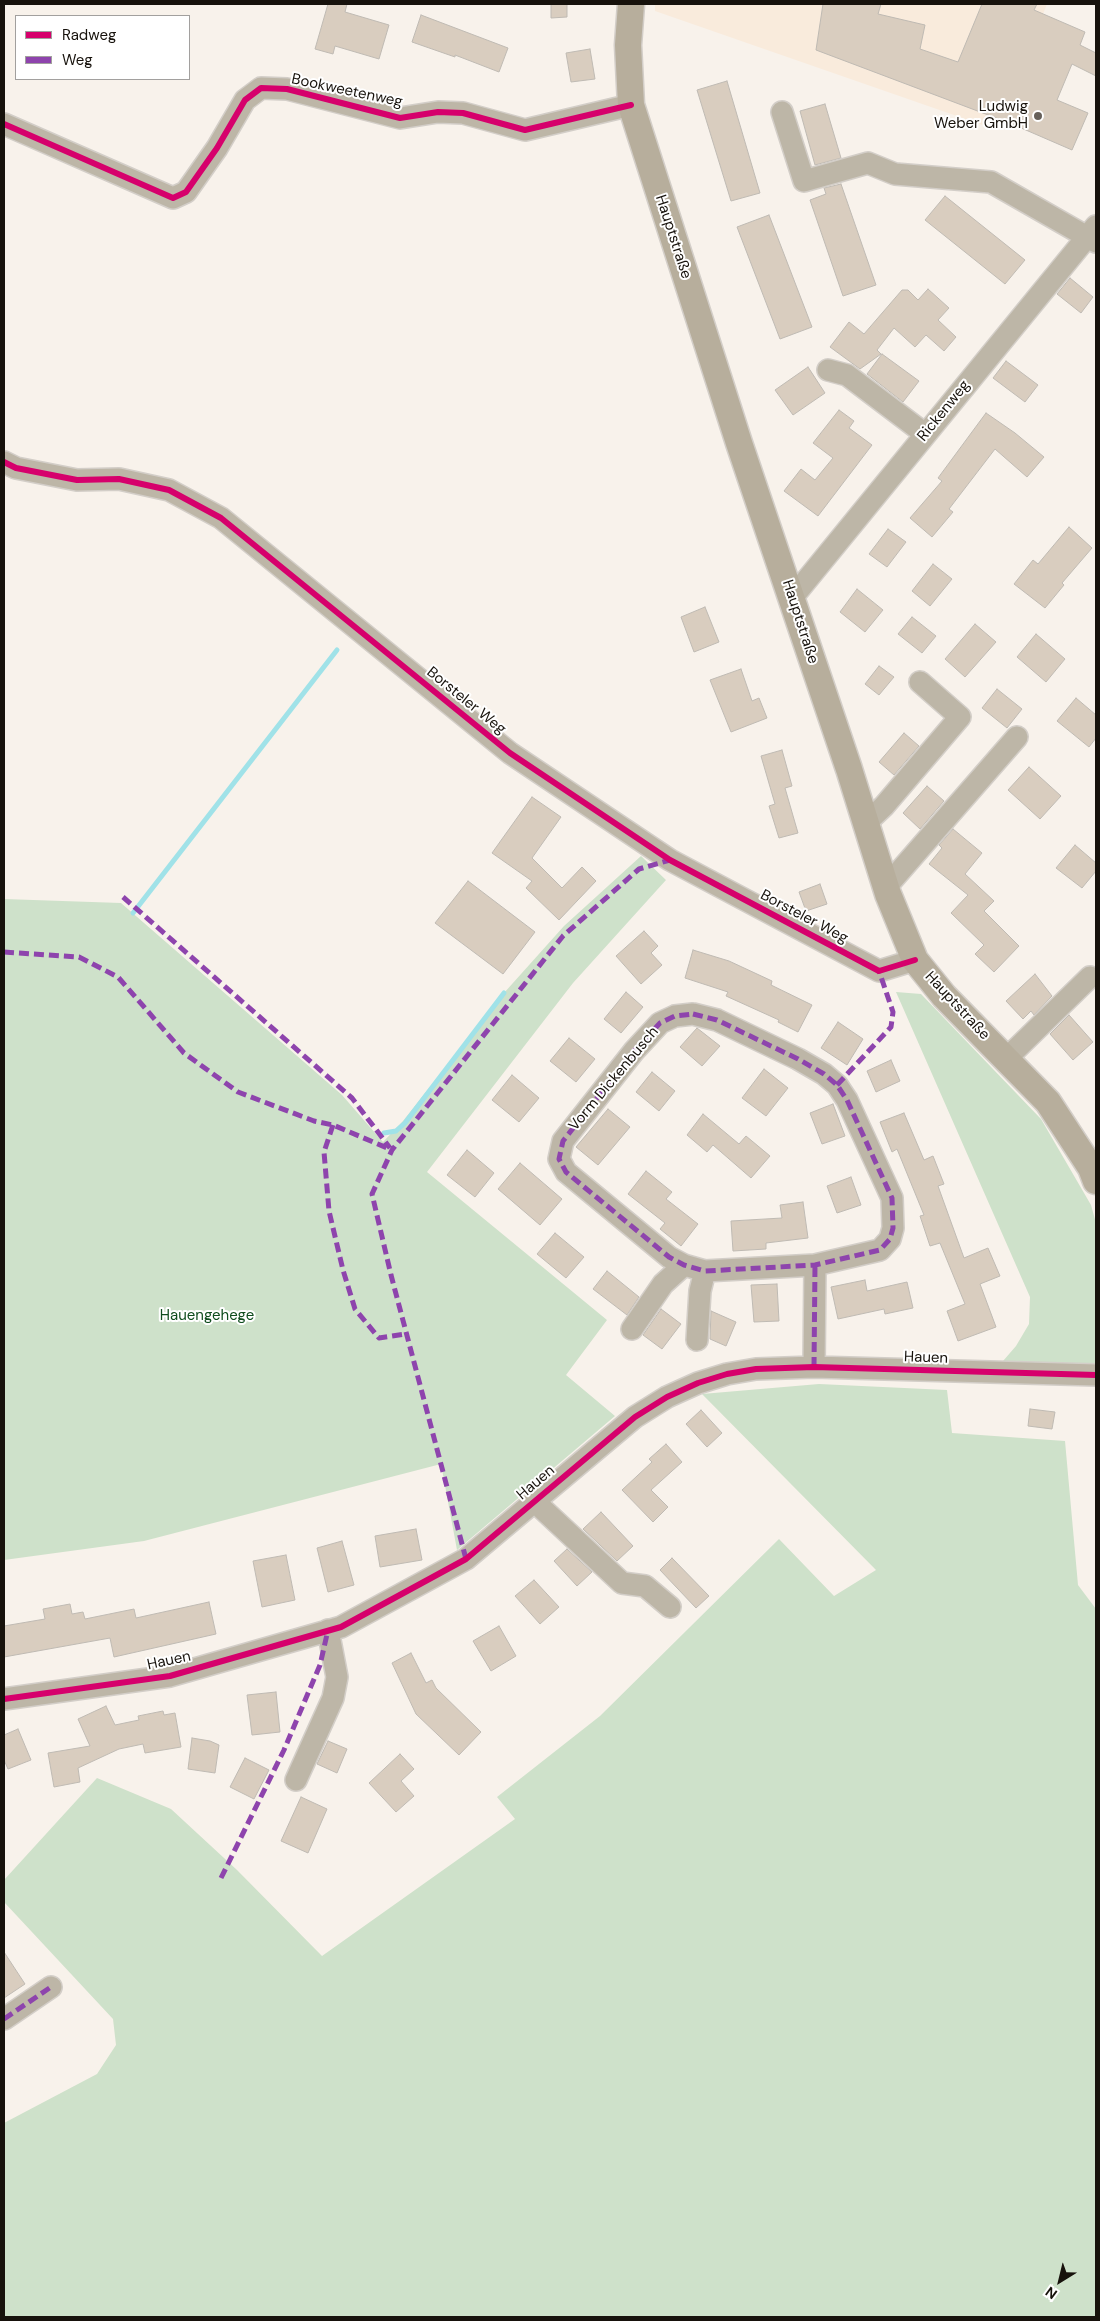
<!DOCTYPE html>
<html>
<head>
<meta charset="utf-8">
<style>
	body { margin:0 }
	#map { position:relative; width:1100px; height:2321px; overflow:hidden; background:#f8f2eb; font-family:"DM Sans",sans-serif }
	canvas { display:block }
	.frame { position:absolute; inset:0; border:5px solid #17120c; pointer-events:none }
	.legend { position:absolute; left:15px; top:15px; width:175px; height:65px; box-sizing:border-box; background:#fff; border:1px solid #a2a09e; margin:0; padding:6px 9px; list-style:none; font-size:15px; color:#17120c }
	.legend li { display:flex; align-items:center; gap:10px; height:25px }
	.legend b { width:25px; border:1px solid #a2a09e }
	.north { position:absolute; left:1035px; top:2256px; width:50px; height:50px; -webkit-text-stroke:4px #fff; paint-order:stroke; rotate:216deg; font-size:14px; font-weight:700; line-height:20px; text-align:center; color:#17120c }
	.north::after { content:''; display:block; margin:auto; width:18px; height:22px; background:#17120c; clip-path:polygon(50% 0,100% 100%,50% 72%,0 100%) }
</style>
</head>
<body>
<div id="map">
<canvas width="1100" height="2321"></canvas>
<div class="frame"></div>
<ul class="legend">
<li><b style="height:6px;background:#d6006c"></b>Radweg</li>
<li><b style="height:6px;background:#8e44ad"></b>Weg</li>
</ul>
<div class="north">N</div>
</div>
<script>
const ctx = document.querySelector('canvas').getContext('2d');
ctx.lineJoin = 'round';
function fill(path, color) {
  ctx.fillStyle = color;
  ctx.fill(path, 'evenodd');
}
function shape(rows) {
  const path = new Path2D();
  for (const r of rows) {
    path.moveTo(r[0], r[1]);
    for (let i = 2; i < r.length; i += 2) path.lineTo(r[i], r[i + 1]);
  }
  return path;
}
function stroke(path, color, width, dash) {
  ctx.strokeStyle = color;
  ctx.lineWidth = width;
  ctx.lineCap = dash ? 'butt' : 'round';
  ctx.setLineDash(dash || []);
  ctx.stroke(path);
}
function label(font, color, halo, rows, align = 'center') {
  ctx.font = font + ' "DM Sans",sans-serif';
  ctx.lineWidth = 4;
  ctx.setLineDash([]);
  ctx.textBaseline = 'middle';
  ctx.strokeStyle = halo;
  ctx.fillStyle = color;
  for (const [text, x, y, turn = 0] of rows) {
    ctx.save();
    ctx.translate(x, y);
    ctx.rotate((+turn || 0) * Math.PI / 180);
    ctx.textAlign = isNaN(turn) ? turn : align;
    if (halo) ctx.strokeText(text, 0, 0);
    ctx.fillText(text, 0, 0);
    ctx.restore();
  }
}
fill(shape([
	[655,4,1047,4,997,130,655,11]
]), '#f9ebdc');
fill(shape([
	[641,856,666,880,573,983,427,1172,607,1320,566,1375,615,1416,457,1550,441,1464,144,1541,4,1560,4,899,121,903,342,1095,383,1142,403,1121,504,993,564,926],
	[896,992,921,994,1041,1119,1091,1205,1096,1223,1096,1365,1003,1361,1016,1346,1029,1324,1030,1297],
	[819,1384,947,1390,952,1433,1065,1441,1078,1585,1096,1609,1096,2317,4,2317,4,2123,97,2074,116,2045,113,2019,4,1902,4,1880,97,1778,171,1809,237,1870,322,1956,515,1819,497,1797,600,1716,779,1539,834,1596,876,1570,702,1394]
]), '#cee1ca');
stroke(shape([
	[133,913,337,650],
	[384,1133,396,1131,405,1123,504,993]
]), '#a0e2e8', 5);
const building = shape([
	[328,4,347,4,345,12,389,25,379,59,335,46,333,54,315,49,328,4],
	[551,4,567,4,567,17,551,18,551,4],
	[823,4,881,4,878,14,925,25,920,49,958,62,982,4,1037,4,1034,10,1085,32,1080,45,1096,53,1096,76,1072,64,1057,100,1088,113,1072,150,1012,124,816,50,823,4],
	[421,15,508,48,499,72,455,55,455,57,412,42,421,15],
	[590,49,595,79,571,82,566,53,590,49],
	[727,81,760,193,731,201,697,90,727,81],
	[825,104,841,158,815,165,800,111,825,104],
	[841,184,876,285,843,296,810,200,826,194,824,188,841,184],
	[945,196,1025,260,1005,284,925,220,945,196],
	[769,215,812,327,780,339,737,227,769,215],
	[1070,278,1093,297,1081,313,1057,294,1070,278],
	[928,289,949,308,938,320,956,337,944,351,926,335,915,347,894,328,877,350,881,354,860,369,830,347,849,322,864,334,902,290,908,290,918,300,928,289],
	[882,354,919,381,903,402,867,374,882,354],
	[1006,361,1038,385,1025,402,993,378,1006,361],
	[808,367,825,393,793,415,775,390,808,367],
	[839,410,854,421,849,428,872,445,818,516,784,491,801,469,815,480,833,458,813,443,839,410],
	[986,413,1015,433,1044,457,1027,477,995,449,949,509,953,512,932,537,910,518,942,481,938,478,986,413],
	[1069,527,1092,548,1062,583,1064,585,1045,608,1014,584,1033,560,1038,564,1069,527],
	[888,529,906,542,887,567,869,554,888,529],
	[933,564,952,579,930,606,912,591,933,564],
	[857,589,883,610,865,632,840,612,857,589],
	[705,607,719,642,694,652,681,617,705,607],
	[912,617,936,636,922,653,898,634,912,617],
	[975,624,996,642,965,677,945,659,975,624],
	[1036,634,1065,659,1046,682,1017,657,1036,634],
	[879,666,894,677,879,695,865,684,879,666],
	[741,669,752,701,759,698,767,718,731,732,710,680,741,669],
	[997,689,1022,709,1007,728,982,708,997,689],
	[1076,698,1096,715,1096,738,1089,747,1057,721,1076,698],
	[904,733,919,746,894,775,879,762,904,733],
	[782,750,792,786,785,788,798,833,779,838,769,806,775,804,761,756,782,750],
	[1029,767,1061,796,1040,819,1008,790,1029,767],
	[927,786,944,801,920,829,903,813,927,786],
	[532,797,561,817,532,858,562,888,582,867,596,881,559,920,526,888,532,881,492,853,532,797],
	[953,829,982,853,965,874,994,901,984,911,1019,946,994,972,975,954,984,945,951,913,968,895,929,864,942,848,939,845,953,829],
	[1075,845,1096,863,1096,871,1082,888,1056,868,1075,845],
	[468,881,535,932,503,974,435,923,468,881],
	[820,884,827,904,806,911,799,892,820,884],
	[644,931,658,946,651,953,662,965,641,984,616,956,644,931],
	[693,950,729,961,772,981,771,985,812,1005,798,1032,778,1022,779,1020,726,996,728,992,685,978,693,950],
	[1035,974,1052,996,1034,1015,1031,1011,1023,1019,1006,1001,1035,974],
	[626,992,643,1007,621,1033,604,1019,626,992],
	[1069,1015,1093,1042,1073,1060,1050,1034,1069,1015],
	[838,1022,863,1039,847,1065,821,1048,838,1022],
	[697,1028,720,1046,702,1066,680,1047,697,1028],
	[569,1038,595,1059,576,1082,550,1061,569,1038],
	[891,1060,900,1081,876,1092,867,1071,891,1060],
	[764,1069,788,1088,766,1116,742,1098,764,1069],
	[652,1072,675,1091,659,1111,636,1092,652,1072],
	[512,1075,539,1098,519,1122,492,1100,512,1075],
	[833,1104,845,1136,822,1144,810,1113,833,1104],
	[608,1109,630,1127,598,1165,576,1147,608,1109],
	[904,1113,924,1160,933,1156,944,1184,938,1186,964,1258,988,1248,1000,1276,980,1284,996,1327,958,1341,947,1311,965,1304,940,1243,930,1246,920,1216,924,1215,897,1149,892,1152,880,1122,904,1113],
	[703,1114,739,1144,746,1136,770,1156,751,1178,713,1145,707,1152,687,1135,703,1114],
	[467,1150,494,1173,475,1197,447,1175,467,1150],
	[520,1163,562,1199,540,1225,498,1189,520,1163],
	[646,1171,672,1192,666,1199,698,1224,681,1246,660,1229,665,1223,628,1194,646,1171],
	[851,1177,861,1205,837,1213,827,1186,851,1177],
	[803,1202,808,1238,766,1243,766,1249,733,1251,731,1221,782,1218,780,1205,803,1202],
	[555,1233,584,1257,566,1278,537,1254,555,1233],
	[607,1271,639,1297,627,1315,593,1289,607,1271],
	[865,1280,867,1291,907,1282,913,1308,885,1314,884,1309,838,1319,831,1287,865,1280],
	[777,1284,779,1321,754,1322,751,1285,777,1284],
	[661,1309,681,1324,662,1349,643,1335,661,1309],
	[711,1311,736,1322,726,1346,710,1339,711,1311],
	[1030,1409,1055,1412,1052,1429,1028,1426,1030,1409],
	[701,1410,722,1433,707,1447,686,1424,701,1410],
	[666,1444,682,1462,651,1490,668,1507,653,1522,622,1490,652,1462,649,1459,666,1444],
	[601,1512,633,1546,617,1561,583,1529,601,1512],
	[416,1529,422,1560,380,1567,375,1536,416,1529],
	[342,1541,354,1585,328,1592,317,1548,342,1541],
	[567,1549,592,1572,577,1586,554,1561,567,1549],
	[286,1555,295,1600,262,1607,253,1561,286,1555],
	[672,1558,709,1596,696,1608,660,1570,672,1558],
	[534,1580,559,1607,540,1624,515,1596,534,1580],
	[209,1602,216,1634,114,1657,110,1638,4,1657,4,1626,45,1619,43,1609,70,1604,72,1614,83,1612,85,1619,134,1609,136,1618,209,1602],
	[499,1626,516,1656,491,1671,473,1641,499,1626],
	[411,1653,426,1683,432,1680,436,1688,481,1732,459,1755,416,1714,392,1663,411,1653],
	[276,1692,280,1732,252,1735,247,1695,276,1692],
	[106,1706,115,1725,139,1720,138,1716,163,1711,164,1715,175,1713,181,1747,145,1753,143,1744,119,1749,78,1768,80,1782,54,1787,48,1753,90,1746,78,1719,106,1706],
	[18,1729,31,1760,8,1769,4,1760,4,1735,18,1729],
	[192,1738,210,1741,219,1745,215,1773,188,1769,192,1738],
	[328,1741,347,1749,337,1773,317,1764,328,1741],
	[400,1754,414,1769,401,1781,414,1796,396,1812,369,1783,400,1754],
	[245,1758,269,1770,254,1799,230,1787,245,1758],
	[301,1797,327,1809,308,1853,281,1841,301,1797],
	[4,1952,25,1984,4,1998,4,1952]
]);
fill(building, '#d9cdbf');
stroke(building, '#bfbab3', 1);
const minor = shape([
	[782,112,804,181,868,163,895,174,991,182,1096,242],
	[4,124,173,198,186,192,217,148,245,100,261,88,287,89,400,118,438,112,463,113,525,130,631,105],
	[828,370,847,375,925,434],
	[4,462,16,468,77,480,119,479,169,490,221,518,510,753,670,860,879,971,915,960],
	[792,598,1096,226],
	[865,824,884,806,960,717,920,682],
	[886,887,1017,737],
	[693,1014,717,1020,798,1059,824,1074,837,1085,847,1100,892,1198,893,1228,890,1239,880,1250,815,1265,705,1271,684,1265,669,1257,566,1172,559,1159,563,1141,634,1051,660,1023,675,1016,693,1014],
	[1006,1059,1090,977],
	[632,1329,663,1284,684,1265],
	[697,1340,700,1291,705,1271],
	[814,1367,815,1265],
	[534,1501,622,1583,645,1586,670,1607],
	[4,1699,170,1676,341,1627,466,1559,635,1417,667,1397,698,1383,727,1374,756,1369,814,1367,1096,1375],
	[296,1780,333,1698,337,1677,328,1630],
	[4,2019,51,1987]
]);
const major = shape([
	[631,4,628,45,631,105,739,443,849,769,888,894,915,960,944,996,1048,1102,1091,1168,1096,1181]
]);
stroke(minor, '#d3cec8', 24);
stroke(major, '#d3cec8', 29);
stroke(minor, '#bdb6a7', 21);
stroke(major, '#b7ae9c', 26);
stroke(shape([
	[123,897,352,1098,390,1148],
	[4,952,79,957,118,977,184,1053,238,1092,314,1121,333,1125,392,1150],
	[693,1014,717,1020,798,1059,824,1074,837,1085,847,1100,892,1198,893,1228,890,1239,880,1250,815,1265,705,1271,684,1265,669,1257,566,1172,559,1159,563,1141,634,1051,660,1023,675,1016,693,1014],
	[837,1085,891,1027,893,1012,879,971],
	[333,1125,324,1152,329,1211,343,1270,355,1309,379,1338,406,1334],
	[814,1367,815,1265],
	[466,1559,391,1275,372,1194,392,1150,563,936,639,869,670,860],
	[221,1878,284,1750,320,1665,328,1630],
	[4,2019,51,1987]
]), '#8e44ad', 5, [10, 5]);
stroke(shape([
	[4,124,173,198,186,192,217,148,245,100,261,88,287,89,400,118,438,112,463,113,525,130,631,105],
	[4,462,16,468,77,480,119,479,169,490,221,518,510,753,670,860,879,971,915,960],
	[4,1699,170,1676,341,1627,466,1559,635,1417,667,1397,698,1383,727,1374,756,1369,814,1367,1096,1375]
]), '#d6006c', 6);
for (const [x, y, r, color] of [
	[1038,116,5,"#66605a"]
]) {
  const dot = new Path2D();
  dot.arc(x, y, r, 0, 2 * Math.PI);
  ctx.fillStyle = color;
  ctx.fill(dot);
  stroke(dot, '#fff', 2);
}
label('15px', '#17120c', '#fff', [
	["Bookweetenweg",347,91,12],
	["Hauptstraße",673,237,72],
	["Rickenweg",944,411,-51],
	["Hauptstraße",800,622,72],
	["Borsteler Weg",466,701,39],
	["Borsteler Weg",804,917,28],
	["Hauptstraße",957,1006,47],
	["Vorm Dickenbusch",614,1079,-50],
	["Hauen",926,1358,2],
	["Hauen",536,1483,-40],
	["Hauen",169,1661,-12]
]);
label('15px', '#17120c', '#fff', [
	["Ludwig",1028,107],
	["Weber GmbH",1028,124]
], 'right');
label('15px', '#0f4c1d', '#fff', [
	["Hauengehege",207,1316]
]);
</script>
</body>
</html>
